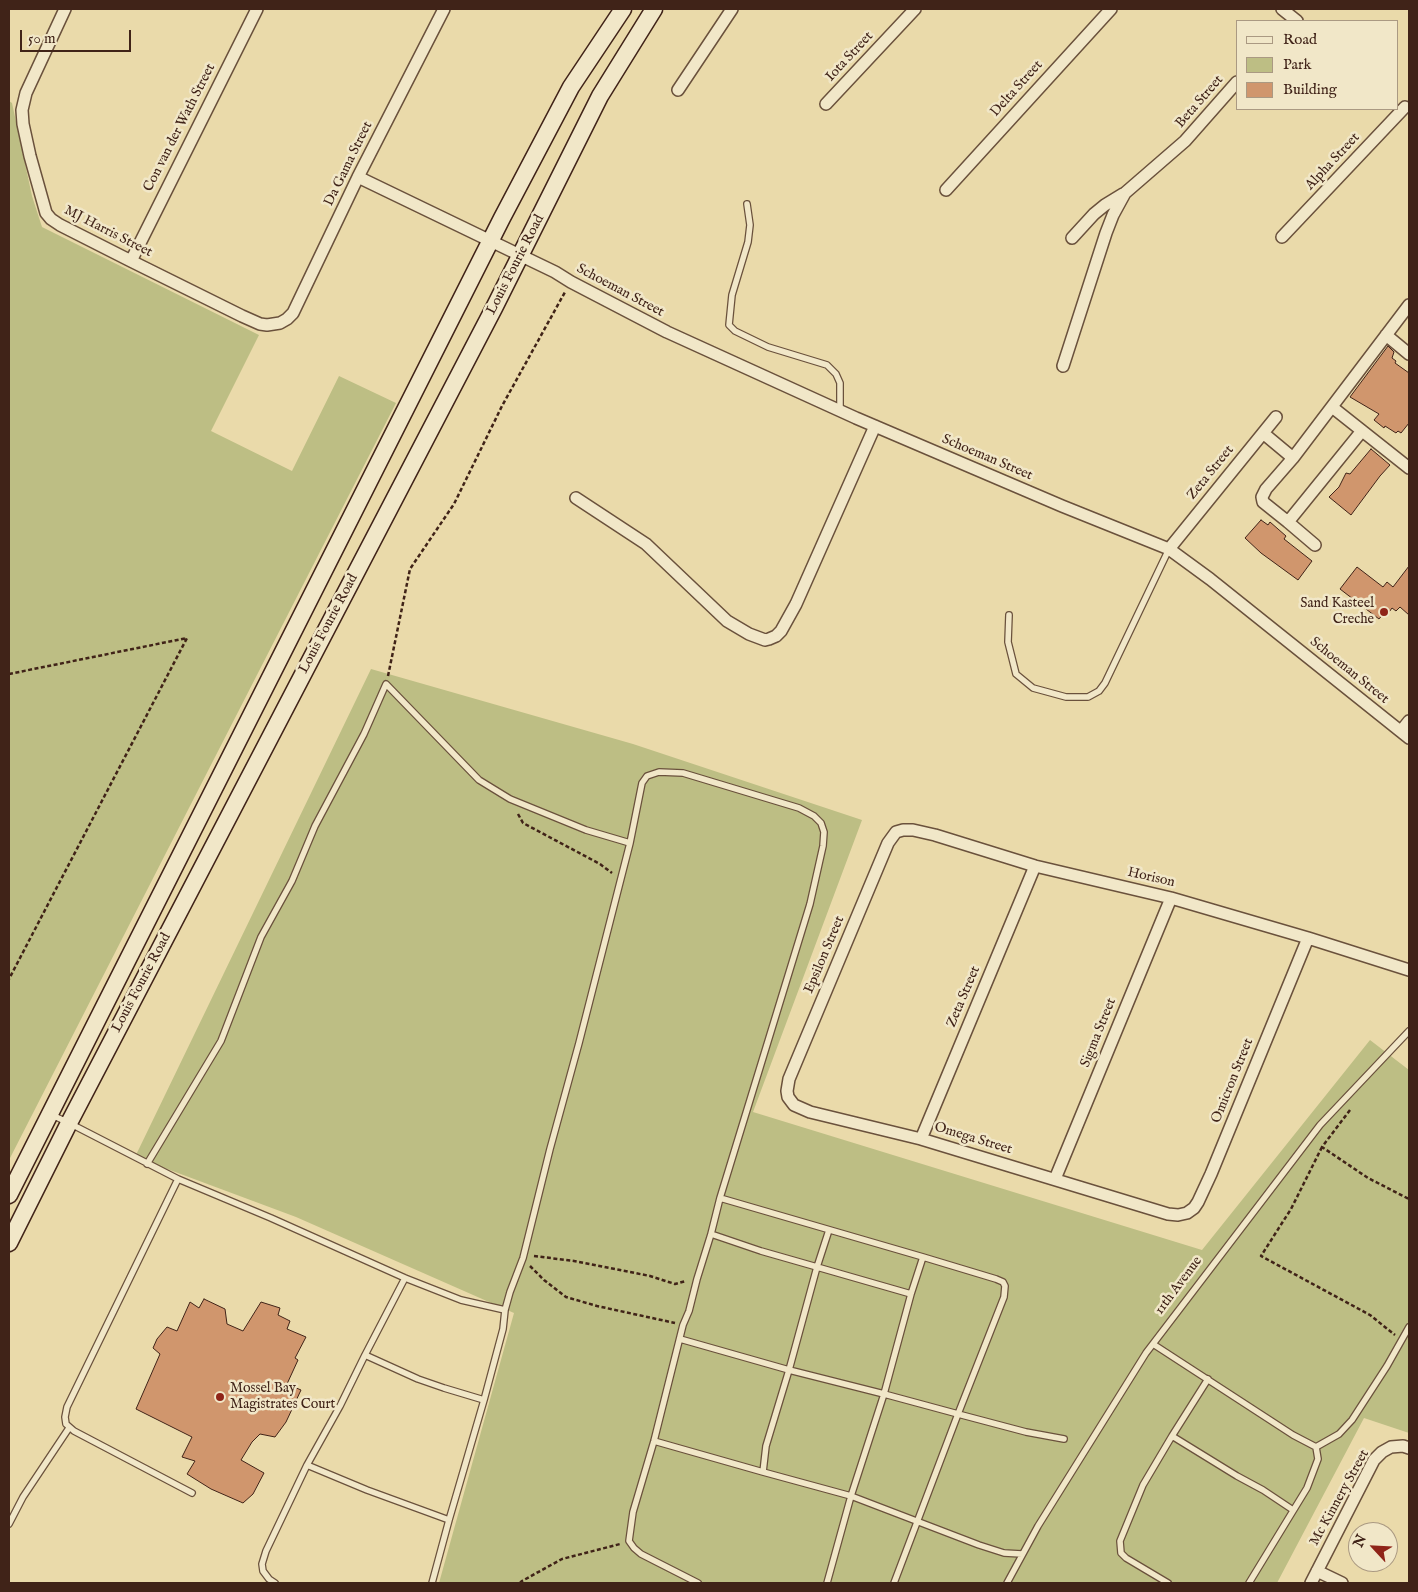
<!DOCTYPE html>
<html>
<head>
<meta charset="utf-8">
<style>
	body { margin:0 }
	#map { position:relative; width:1418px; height:1592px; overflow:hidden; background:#eadaaa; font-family:"IM FELL English",serif }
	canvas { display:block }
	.frame { position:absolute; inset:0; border:10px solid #402318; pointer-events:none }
	.legend { position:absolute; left:1236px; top:20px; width:162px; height:90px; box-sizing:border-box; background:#f1e7c8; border:1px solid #aa9982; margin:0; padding:6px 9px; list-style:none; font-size:15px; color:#402318 }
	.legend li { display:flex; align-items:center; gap:10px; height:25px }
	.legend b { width:25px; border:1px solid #aa9982 }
	.north { position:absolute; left:1348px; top:1522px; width:50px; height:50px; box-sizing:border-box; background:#f1e7c8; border:1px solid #aa9982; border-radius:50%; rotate:295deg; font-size:14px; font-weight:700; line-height:20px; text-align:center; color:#402318 }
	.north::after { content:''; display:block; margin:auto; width:18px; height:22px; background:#8f2418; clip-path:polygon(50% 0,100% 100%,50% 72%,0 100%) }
	.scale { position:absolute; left:20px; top:30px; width:111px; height:22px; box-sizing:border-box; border:2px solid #402318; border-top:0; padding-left:6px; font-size:15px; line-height:18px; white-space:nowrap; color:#402318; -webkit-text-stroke:4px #f1e7c8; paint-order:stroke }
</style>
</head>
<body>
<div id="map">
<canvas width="1418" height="1592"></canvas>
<div class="frame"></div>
<ul class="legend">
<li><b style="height:6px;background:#f1e7c8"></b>Road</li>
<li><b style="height:14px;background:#bdbe84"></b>Park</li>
<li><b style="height:14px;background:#d0966d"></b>Building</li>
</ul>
<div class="north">N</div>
<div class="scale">50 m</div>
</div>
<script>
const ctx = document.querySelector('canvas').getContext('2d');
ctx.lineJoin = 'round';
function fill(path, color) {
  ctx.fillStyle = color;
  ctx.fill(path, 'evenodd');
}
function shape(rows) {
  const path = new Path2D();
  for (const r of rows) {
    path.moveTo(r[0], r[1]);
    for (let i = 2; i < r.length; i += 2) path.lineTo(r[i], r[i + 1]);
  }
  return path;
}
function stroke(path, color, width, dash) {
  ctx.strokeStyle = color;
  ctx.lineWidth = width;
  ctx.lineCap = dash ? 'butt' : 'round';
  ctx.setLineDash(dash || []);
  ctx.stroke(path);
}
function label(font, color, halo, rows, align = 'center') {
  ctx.font = font + ' "IM FELL English",serif';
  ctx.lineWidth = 5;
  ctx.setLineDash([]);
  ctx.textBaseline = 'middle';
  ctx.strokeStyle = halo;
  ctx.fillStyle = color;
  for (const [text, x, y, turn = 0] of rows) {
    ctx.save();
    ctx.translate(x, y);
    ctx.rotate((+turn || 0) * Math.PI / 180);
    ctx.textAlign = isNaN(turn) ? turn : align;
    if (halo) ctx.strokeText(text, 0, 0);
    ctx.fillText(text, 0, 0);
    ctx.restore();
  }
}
fill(shape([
	[9,101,12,103,32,196,42,227,259,335,211,431,292,471,339,376,396,403,9,1160],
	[371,669,633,744,862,820,753,1112,1202,1250,1370,1040,1409,1070,1409,1433,1364,1418,1277,1583,439,1583,514,1313,296,1217,135,1157]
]), '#bdbe84');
const building = shape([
	[1388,346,1394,352,1392,358,1396,361,1395,363,1409,373,1409,423,1401,433,1398,431,1396,433,1385,426,1384,428,1374,420,1379,414,1350,397,1388,346],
	[1371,449,1390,465,1380,476,1351,515,1329,497,1339,487,1346,473,1350,474,1371,449],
	[1261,520,1268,525,1270,522,1286,536,1284,539,1312,561,1298,580,1261,553,1245,538,1261,520],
	[1409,566,1409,615,1400,607,1396,611,1392,608,1387,615,1384,613,1379,619,1340,589,1357,567,1383,587,1387,582,1393,587,1409,566],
	[204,1299,225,1309,227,1324,243,1331,261,1302,280,1308,278,1315,290,1321,287,1329,306,1337,295,1358,298,1360,287,1384,301,1390,286,1422,275,1437,260,1434,252,1442,241,1460,264,1473,253,1494,243,1503,211,1489,187,1474,195,1461,182,1457,192,1437,136,1409,160,1354,153,1348,157,1339,167,1327,177,1331,190,1302,199,1308,204,1299]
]);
fill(building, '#d0966d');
stroke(building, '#402318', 1);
const service = shape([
	[747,204,750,225,748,242,732,295,729,325,735,331,768,347,827,365,836,374,840,383,840,410],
	[1009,615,1008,642,1016,674,1033,688,1066,697,1088,697,1099,691,1105,683,1169,549],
	[52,1115,69,1123,178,1179,67,1407,65,1417,66,1424,74,1431,192,1493],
	[147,1164,221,1041,261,937,292,881,315,826,364,734,386,684,479,780,510,799,586,830,630,843],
	[178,1179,271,1218,405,1278,461,1300,505,1310,510,1292,523,1258,550,1149,579,1043,630,843,642,783,647,776,659,772,683,773,799,808,814,816,821,823,824,832,823,846,810,904,720,1198,711,1234],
	[720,1198,923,1257,911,1294,817,1267,829,1230],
	[923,1257,996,1279,1003,1282,1005,1286,1004,1297,958,1414,1026,1432,1064,1439],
	[680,1339,789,1370,817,1267,761,1251,711,1234,697,1279,689,1311,683,1325,654,1441,633,1512,629,1541,634,1548,641,1554,698,1583],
	[1153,1344,1293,1435,1316,1447,1339,1434,1352,1420,1387,1366,1409,1327],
	[365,1355,418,1379,444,1388,484,1400,449,1520,367,1490,307,1465,340,1406,365,1355,405,1278],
	[484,1400,503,1329,505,1310],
	[1172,1436,1237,1476,1263,1490,1293,1510],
	[654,1441,763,1472],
	[9,1524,23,1497,69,1428],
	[275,1583,269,1579,263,1571,262,1564,266,1551,307,1465],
	[432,1583,449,1520],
	[827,1583,851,1496,884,1394,789,1370,766,1446,763,1472,851,1496,979,1545,1004,1553,1022,1554],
	[894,1583,958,1414,884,1394,911,1294],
	[1007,1583,1038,1526,1146,1353,1320,1125,1409,1031],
	[1168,1583,1126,1558,1121,1553,1120,1541,1143,1485,1172,1436,1208,1379],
	[1249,1583,1307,1488,1318,1459,1316,1447]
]);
const minor = shape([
	[65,9,26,93,22,110,23,124,30,156,46,213,51,219,60,225,131,261,242,316,260,324,267,325,280,323,287,319,293,313,358,177,444,9],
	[1282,9,1297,21],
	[678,90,732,9],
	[826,104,915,9],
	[358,177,555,272,571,282,667,332,856,418,1062,506,1169,549,1210,579,1409,738],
	[946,190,1111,9],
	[1282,237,1405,107],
	[1072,238,1094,214,1105,205,1123,194],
	[131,261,257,9],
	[1386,335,1409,354],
	[1063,366,1106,233,1113,215,1125,193,1185,141,1237,82],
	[1332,407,1409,468],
	[1361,432,1288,522,1263,502,1262,497,1266,489,1293,458,1409,305],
	[1263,433,1293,458],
	[576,498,646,544,727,621,749,634,765,640,769,639,776,636,781,631,796,604,875,426],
	[1288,522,1315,545],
	[1169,549,1276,417],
	[1401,731,1409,721],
	[1308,938,1211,1174,1198,1202,1194,1208,1187,1213,1178,1215,1168,1214,921,1139,810,1112,794,1105,788,1097,787,1091,789,1079,888,843,896,832,903,830,913,830,935,835,1035,866,1171,898,1308,938,1409,970],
	[921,1139,1035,866],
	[1055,1179,1171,898],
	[1317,1571,1342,1583],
	[1311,1583,1374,1460,1382,1452,1391,1447,1403,1446,1409,1448]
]);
const secondary = shape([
	[9,1195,502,218,571,87,623,9],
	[9,1243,69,1123,494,308,600,96,654,9]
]);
stroke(service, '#6a513c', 8);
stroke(minor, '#6a513c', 14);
stroke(secondary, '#402318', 19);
stroke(shape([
	[9,674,187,638,9,979],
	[388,676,410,569,454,504,502,406,565,292],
	[518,814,523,823,600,864,612,873],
	[1350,1110,1322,1147,1368,1178,1409,1199],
	[1322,1147,1291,1209,1261,1256,1370,1315,1395,1335],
	[534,1256,574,1261,650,1276,675,1284,686,1281],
	[530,1266,544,1280,566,1297,597,1306,675,1323],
	[520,1583,522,1581,562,1559,620,1544]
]), '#402318', 2.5, [4, 2.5]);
stroke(service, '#f1e7c8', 5.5);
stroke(minor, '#f1e7c8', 11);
stroke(secondary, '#f1e7c8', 16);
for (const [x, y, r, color] of [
	[1384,612,5,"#8f2418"],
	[220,1397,5,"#8f2418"]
]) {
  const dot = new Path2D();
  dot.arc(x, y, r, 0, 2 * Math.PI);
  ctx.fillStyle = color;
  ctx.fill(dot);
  stroke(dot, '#f1e7c8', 2);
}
label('14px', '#402318', '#f1e7c8', [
	["Iota Street",850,57,-47],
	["Delta Street",1017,89,-48],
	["Beta Street",1200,102,-49],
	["Con van der Wath Street",180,128,-63],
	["Alpha Street",1333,162,-47],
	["Da Gama Street",349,164,-64],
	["MJ Harris Street",108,232,27],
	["Louis Fourie Road",516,265,-63],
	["Schoeman Street",620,291,28],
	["Schoeman Street",987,458,23],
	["Zeta Street",1211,473,-51],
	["Louis Fourie Road",329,624,-62],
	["Schoeman Street",1349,671,39],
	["Horison",1151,878,13],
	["Epsilon Street",825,955,-67],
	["Louis Fourie Road",142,983,-62],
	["Zeta Street",964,997,-67],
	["Sigma Street",1099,1033,-68],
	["Omicron Street",1233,1081,-68],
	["Omega Street",973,1139,17],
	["11th Avenue",1179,1286,-53],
	["Mc Kinnery Street",1340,1498,-61]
]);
label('14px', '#402318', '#f1e7c8', [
	["Sand Kasteel",1374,604],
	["Creche",1374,620],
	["Mossel Bay",230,1389,"left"],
	["Magistrates Court",230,1405,"left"]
], 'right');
</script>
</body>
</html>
